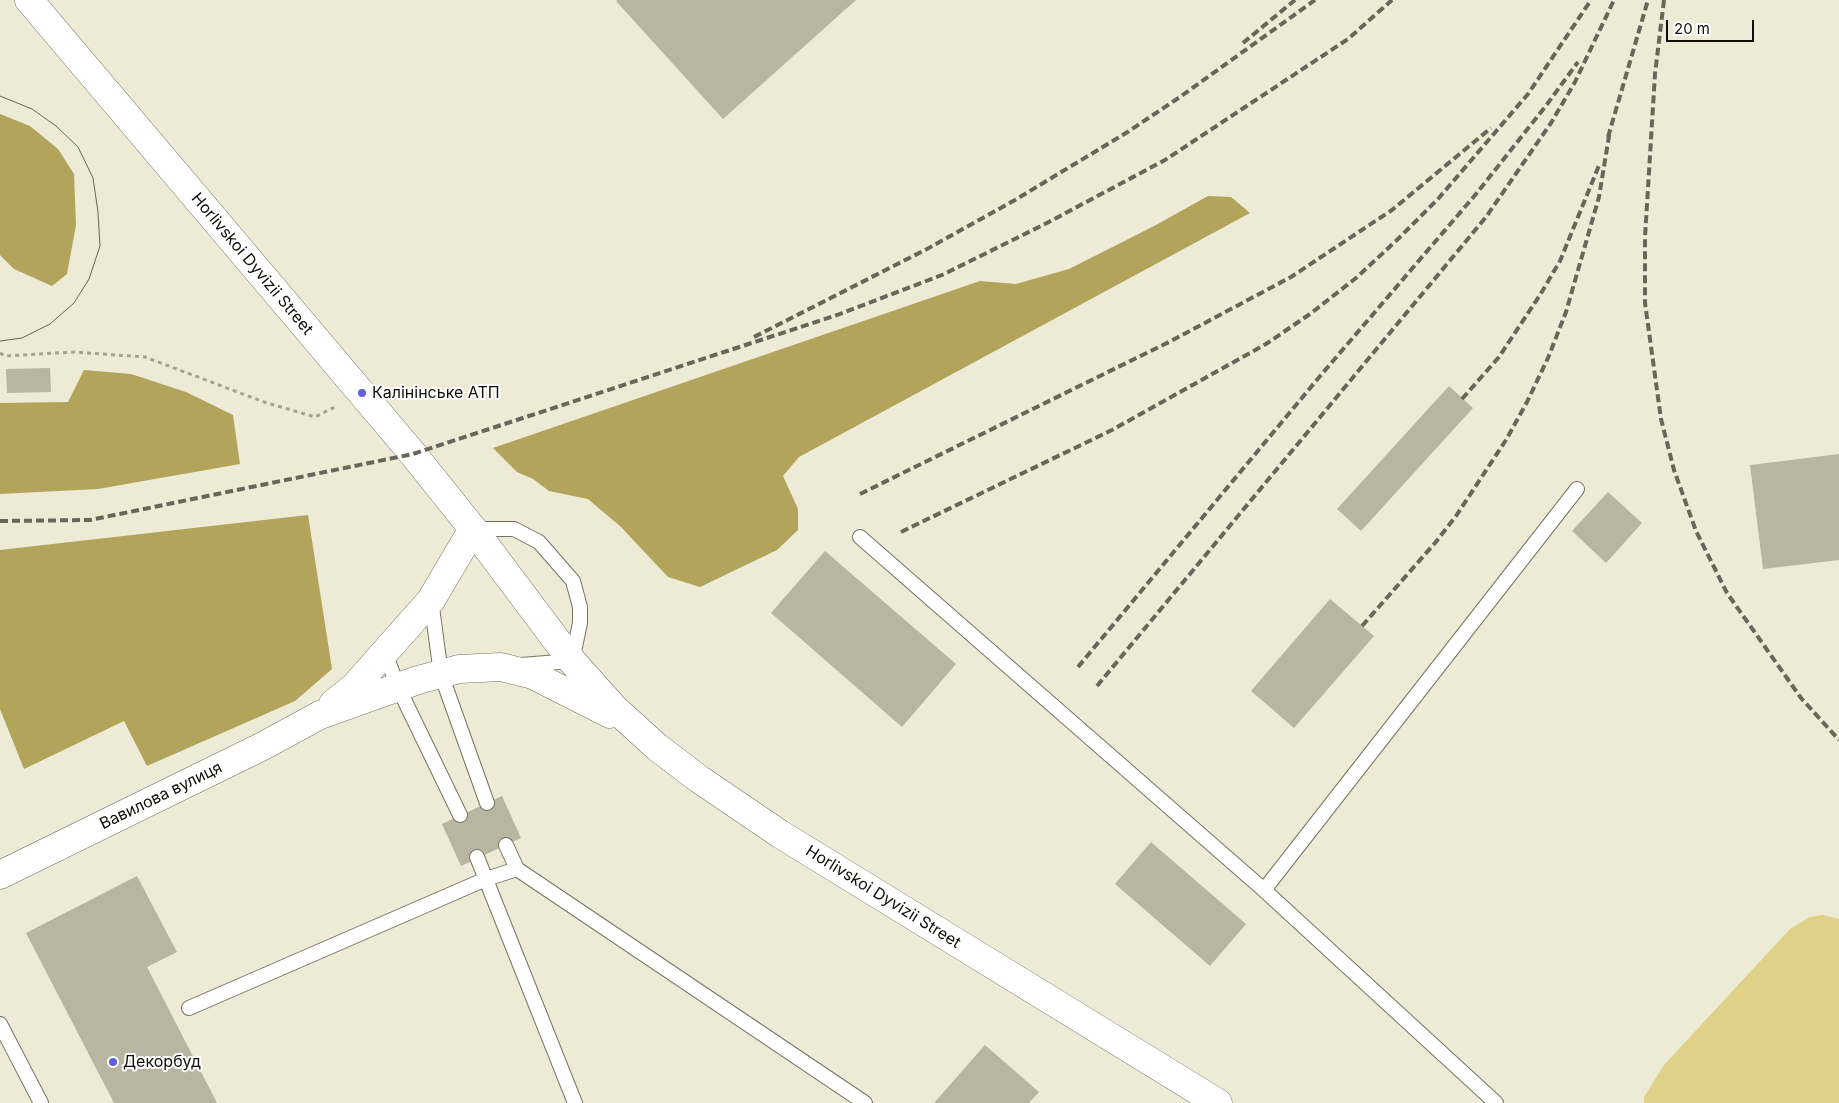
<!DOCTYPE html>
<html>
<head>
<meta charset="utf-8">
<style>
	body { margin:0 }
	#map { position:relative; width:1839px; height:1103px; overflow:hidden; background:#edead6; font-family:Inter,sans-serif }
	canvas { display:block }
	.scale { position:absolute; left:1666px; top:20px; width:88px; height:22px; box-sizing:border-box; border:2px solid #0e0d07; border-top:0; padding-left:6px; font-size:15px; line-height:18px; white-space:nowrap; color:#0e0d07; -webkit-text-stroke:4px #fff; paint-order:stroke }
</style>
</head>
<body>
<div id="map">
<canvas width="1839" height="1103"></canvas>
<div class="scale">20 m</div>
</div>
<script>
const ctx = document.querySelector('canvas').getContext('2d');
ctx.lineJoin = 'round';
function fill(path, color) {
  ctx.fillStyle = color;
  ctx.fill(path, 'evenodd');
}
function shape(rows) {
  const path = new Path2D();
  for (const r of rows) {
    path.moveTo(r[0], r[1]);
    for (let i = 2; i < r.length; i += 2) path.lineTo(r[i], r[i + 1]);
  }
  return path;
}
function stroke(path, color, width, dash) {
  ctx.strokeStyle = color;
  ctx.lineWidth = width;
  ctx.lineCap = dash ? 'butt' : 'round';
  ctx.setLineDash(dash || []);
  ctx.stroke(path);
}
function label(font, color, halo, rows, align = 'center') {
  ctx.font = font + ' Inter,sans-serif';
  ctx.lineWidth = 4;
  ctx.setLineDash([]);
  ctx.textBaseline = 'middle';
  ctx.strokeStyle = halo;
  ctx.fillStyle = color;
  for (const [text, x, y, turn = 0] of rows) {
    ctx.save();
    ctx.translate(x, y);
    ctx.rotate((+turn || 0) * Math.PI / 180);
    ctx.textAlign = isNaN(turn) ? turn : align;
    if (halo) ctx.strokeText(text, 0, 0);
    ctx.fillText(text, 0, 0);
    ctx.restore();
  }
}
fill(shape([
	[0,114,30,126,58,149,74,174,76,225,67,274,52,286,14,269,0,255],
	[1208,196,1231,197,1250,213,799,457,783,476,798,509,798,530,777,550,700,587,668,577,621,527,588,499,549,491,533,479,517,472,493,448,980,281,1016,284,1069,269,1156,225],
	[84,370,131,374,186,392,233,415,240,464,98,489,0,494,0,403,68,402],
	[308,515,332,669,295,701,147,766,124,721,24,769,0,709,0,550]
]), '#b2a45b');
fill(shape([
	[1823,915,1839,919,1839,1103,1644,1103,1644,1097,1664,1065,1790,929,1810,917]
]), '#dfd187');
fill(shape([
	[617,0,856,0,723,119,616,1],
	[50,368,51,392,7,393,6,369],
	[1449,386,1473,408,1361,531,1337,509],
	[1839,454,1839,560,1763,569,1750,465],
	[1608,492,1642,523,1606,563,1572,531],
	[825,551,956,664,902,727,771,613],
	[1330,599,1374,636,1294,728,1251,691],
	[502,796,521,838,461,866,442,824],
	[1151,842,1246,924,1210,966,1115,884],
	[137,876,177,952,147,967,217,1103,114,1103,26,933],
	[985,1045,1039,1092,1029,1103,934,1103]
]), '#b8b5a2');
const lane = shape([
	[473,529,514,529,539,542,573,581,580,607,580,623,572,661,521,665],
	[860,537,1264,890,1496,1103],
	[431,600,441,674,487,803],
	[385,653,398,687,460,815],
	[506,845,517,869],
	[477,857,575,1103],
	[1264,890,1577,489],
	[189,1008,486,879,517,869,865,1103],
	[0,1024,41,1103]
]);
const secondary = shape([
	[29,0,413,454,473,529,572,661,614,708,657,747,699,779,780,834,1218,1103],
	[333,704,354,687,431,600,473,529],
	[0,875,263,746,320,715,418,680,441,674,459,669,501,667,533,675,610,714]
]);
stroke(lane, '#777463', 16);
stroke(secondary, '#777463', 29);
stroke(shape([
	[0,353,5,356,74,352,145,357,264,402,315,417,337,406]
]), '#a5a293', 3, [4, 4]);
stroke(lane, '#fff', 14);
stroke(secondary, '#fff', 28);
stroke(shape([
	[0,96,32,109,56,126,78,147,93,178,98,212,100,246,89,279,74,303,50,324,22,338,0,341]
]), '#68665a', 1);
stroke(shape([
	[1664,0,1655,74,1645,237,1645,303,1661,419,1674,470,1696,531,1727,593,1801,698,1839,740],
	[1243,43,1295,0],
	[1608,137,1648,0],
	[754,337,927,249,1015,200,1126,133,1180,97,1315,0],
	[1462,399,1499,357,1540,295,1560,261,1600,163],
	[860,494,1171,341,1291,277,1392,210,1491,128],
	[0,521,90,520,413,454,837,315,942,275,1045,224,1165,160,1348,39,1392,0],
	[901,532,1112,430,1266,344,1310,314,1356,278,1398,239,1438,199,1528,94,1591,0],
	[1362,626,1435,543,1456,516,1506,440,1527,402,1548,358,1566,312,1599,197,1610,130],
	[1078,667,1321,375,1476,194,1545,107,1578,62],
	[1097,686,1486,217,1551,123,1575,82,1614,0]
]), '#68665a', 4, [8, 4]);
for (const [x, y, r, color] of [
	[362,393,5,"#6260d9"],
	[113,1062,5,"#6260d9"]
]) {
  const dot = new Path2D();
  dot.arc(x, y, r, 0, 2 * Math.PI);
  ctx.fillStyle = color;
  ctx.fill(dot);
  stroke(dot, '#fff', 2);
}
label('16px', '#0e0d07', '#fff', [
	["Horlivskoi Dyvizii Street",252,264,50],
	["Вавилова вулиця",161,796,-26],
	["Horlivskoi Dyvizii Street",883,897,32]
]);
label('16px', '#0e0d07', '#fff', [
	["Калінінське АТП",372,393],
	["Декорбуд",123,1062]
], 'left');
</script>
</body>
</html>
